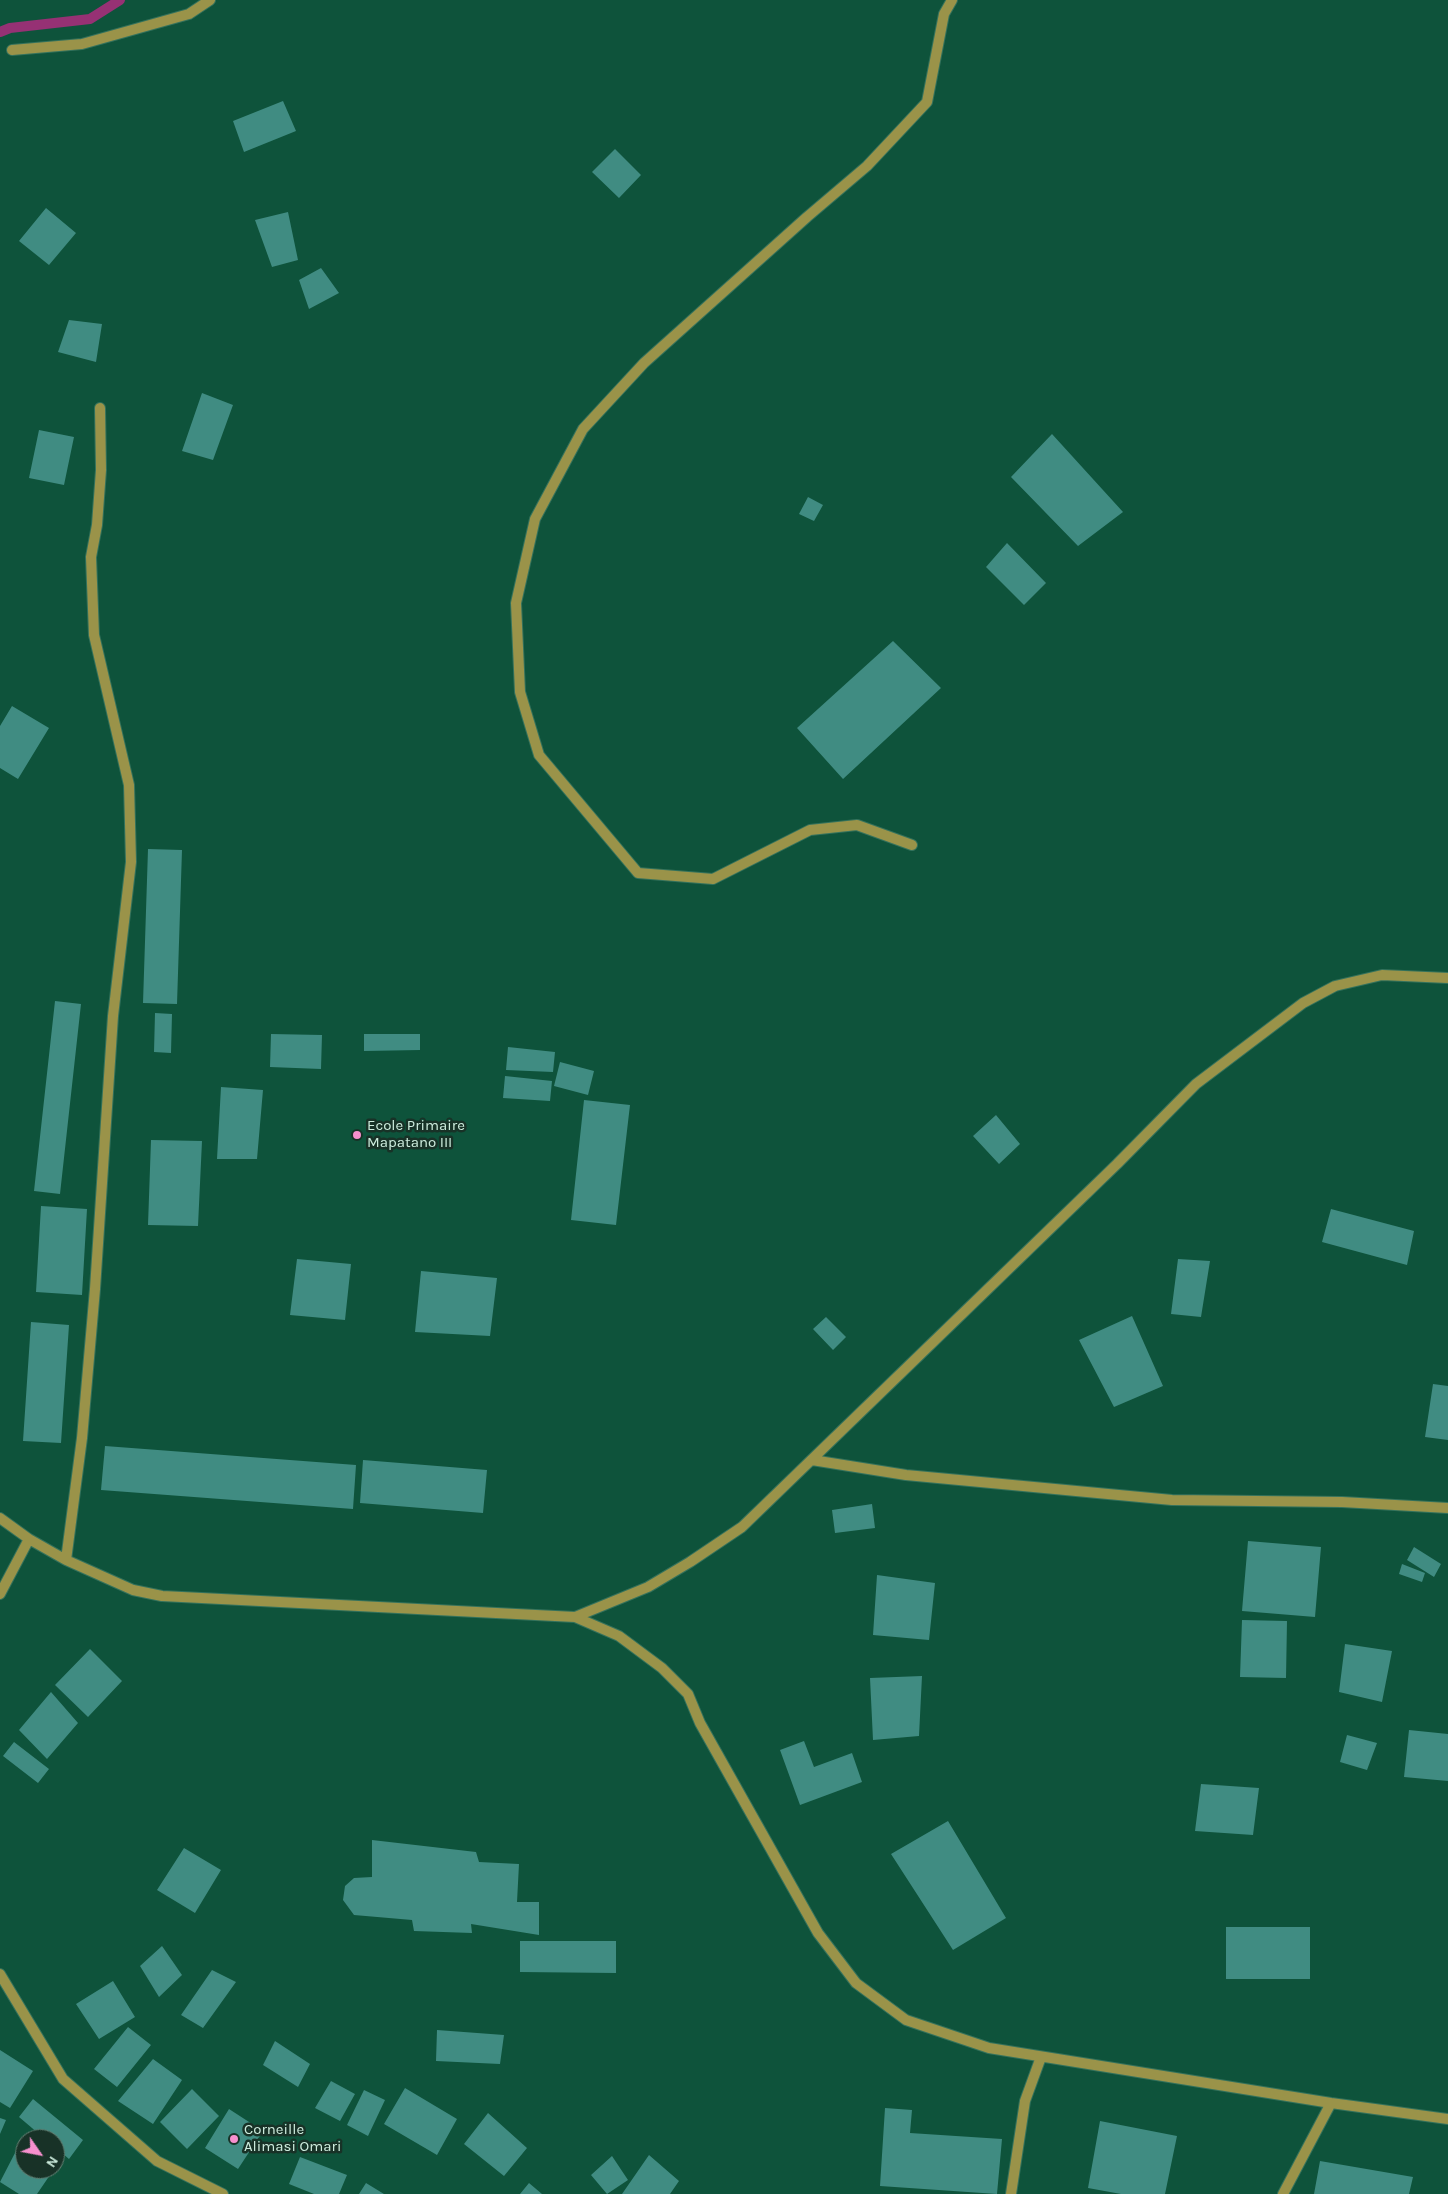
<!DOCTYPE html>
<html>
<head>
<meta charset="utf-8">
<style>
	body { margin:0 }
	#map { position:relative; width:1448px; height:2194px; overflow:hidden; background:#0e533b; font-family:Karla,sans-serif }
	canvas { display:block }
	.north { position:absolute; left:15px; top:2129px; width:50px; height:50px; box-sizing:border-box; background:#183227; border:1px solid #617d70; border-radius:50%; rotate:123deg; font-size:14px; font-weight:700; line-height:20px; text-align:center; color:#ceedde }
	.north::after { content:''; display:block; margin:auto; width:18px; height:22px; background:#f790ce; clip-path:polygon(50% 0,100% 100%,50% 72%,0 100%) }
</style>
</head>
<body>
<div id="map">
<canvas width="1448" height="2194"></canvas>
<div class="north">N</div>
</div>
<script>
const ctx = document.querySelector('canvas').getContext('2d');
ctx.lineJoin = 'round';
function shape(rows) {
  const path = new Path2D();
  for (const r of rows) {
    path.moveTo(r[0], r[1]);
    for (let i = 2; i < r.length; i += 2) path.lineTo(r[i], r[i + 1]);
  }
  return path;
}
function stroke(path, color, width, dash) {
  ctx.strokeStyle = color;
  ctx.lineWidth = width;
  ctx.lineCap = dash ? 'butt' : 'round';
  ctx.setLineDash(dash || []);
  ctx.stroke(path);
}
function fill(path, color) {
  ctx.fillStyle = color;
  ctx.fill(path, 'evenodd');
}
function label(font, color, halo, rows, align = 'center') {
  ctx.font = font + ' Karla,sans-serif';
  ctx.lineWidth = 5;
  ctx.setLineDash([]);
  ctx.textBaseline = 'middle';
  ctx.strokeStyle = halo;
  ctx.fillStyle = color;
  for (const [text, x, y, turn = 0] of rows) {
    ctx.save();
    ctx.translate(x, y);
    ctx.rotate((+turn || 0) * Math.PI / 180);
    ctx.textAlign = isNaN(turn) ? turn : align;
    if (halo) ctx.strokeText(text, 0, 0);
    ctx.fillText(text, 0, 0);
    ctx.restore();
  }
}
stroke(shape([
	[0,32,10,28,90,19,120,0]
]), '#963174', 10);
fill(shape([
	[283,101,296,131,244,152,233,121],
	[615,149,641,175,619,198,592,172],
	[46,208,76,233,49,265,19,241],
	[288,212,298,260,272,267,255,220],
	[321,268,339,293,309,309,299,280],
	[69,320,102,324,96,362,58,352],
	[202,393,233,405,213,460,182,451],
	[39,430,74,437,64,485,29,478],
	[1052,434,1123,512,1078,546,1011,477],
	[808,497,823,505,814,521,799,514],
	[1007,543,1046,583,1024,605,986,567],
	[893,641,941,688,843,779,797,728],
	[12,706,49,728,18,779,0,768,0,726],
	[148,849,182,850,177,1004,143,1003],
	[55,1001,81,1004,60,1194,34,1191],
	[155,1013,172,1014,171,1053,154,1052],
	[271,1034,322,1035,321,1069,270,1067],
	[364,1034,420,1034,420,1050,364,1051],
	[508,1047,555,1052,553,1072,506,1070],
	[560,1062,594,1071,588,1095,554,1086],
	[505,1076,552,1081,550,1101,503,1098],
	[221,1087,263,1090,257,1159,217,1159],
	[584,1100,630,1105,616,1225,571,1220],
	[996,1115,1020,1144,999,1164,973,1136],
	[151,1140,202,1141,198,1226,148,1225],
	[41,1206,87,1209,82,1295,36,1292],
	[1331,1209,1414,1231,1407,1265,1322,1242],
	[297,1259,351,1264,345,1320,290,1315],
	[1178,1259,1210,1261,1201,1317,1171,1314],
	[421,1271,497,1278,490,1336,415,1332],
	[1132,1316,1163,1386,1114,1407,1079,1340],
	[826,1317,846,1337,833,1350,813,1329],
	[31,1322,69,1325,61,1443,23,1441],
	[1433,1384,1448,1386,1448,1440,1425,1437],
	[105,1446,356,1465,353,1509,101,1490],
	[363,1460,487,1470,483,1513,360,1503],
	[872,1504,875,1528,835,1533,832,1510],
	[1248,1541,1321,1547,1315,1617,1242,1611],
	[1414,1547,1441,1564,1434,1577,1407,1560],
	[1402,1564,1425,1573,1422,1582,1399,1574],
	[877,1575,935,1583,929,1640,873,1635],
	[1242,1620,1287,1621,1286,1678,1240,1677],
	[1345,1644,1392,1651,1382,1702,1339,1692],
	[90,1649,122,1681,88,1717,55,1685],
	[922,1676,919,1736,873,1740,870,1678],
	[51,1692,78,1723,47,1759,19,1730],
	[1409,1730,1448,1734,1448,1781,1404,1777],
	[1347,1735,1377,1743,1367,1770,1340,1762],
	[804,1741,814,1767,852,1753,862,1782,800,1805,780,1750],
	[14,1742,49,1769,38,1783,3,1756],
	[1201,1784,1259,1788,1253,1835,1195,1831],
	[948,1821,1006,1918,953,1950,891,1854],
	[372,1840,476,1852,479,1862,519,1864,517,1902,539,1902,539,1935,471,1924,472,1933,414,1931,412,1920,354,1915,343,1900,345,1886,354,1878,372,1877],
	[184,1848,221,1870,195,1913,157,1890],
	[1226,1927,1310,1927,1310,1979,1226,1979],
	[520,1941,616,1941,616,1973,520,1972],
	[162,1946,182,1975,159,1997,140,1966],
	[212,1970,236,1982,203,2028,181,2015],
	[113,1981,135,2017,99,2039,76,2004],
	[128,2027,151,2045,117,2087,94,2069],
	[437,2030,504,2035,500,2064,436,2061],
	[275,2041,310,2064,298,2087,263,2065],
	[0,2050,33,2071,10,2108,0,2102],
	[153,2059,182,2080,153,2124,118,2101],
	[331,2081,355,2094,340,2121,315,2108],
	[405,2088,457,2119,437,2155,384,2124],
	[192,2089,219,2116,187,2149,160,2122],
	[364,2090,385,2100,368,2136,347,2125],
	[33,2099,83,2140,69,2159,55,2147,55,2139,45,2139,19,2117],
	[885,2108,912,2110,910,2133,1002,2139,997,2194,880,2186],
	[229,2109,263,2131,238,2169,205,2148],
	[488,2113,527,2148,504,2176,464,2144],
	[0,2118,6,2120,0,2134],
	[1100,2121,1177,2136,1165,2194,1121,2194,1088,2188],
	[16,2151,25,2158,25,2169,41,2169,50,2175,37,2194,19,2194,0,2182],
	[649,2155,679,2181,670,2194,622,2194],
	[612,2156,628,2180,607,2194,591,2175],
	[300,2157,347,2175,339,2194,314,2194,289,2184],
	[1320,2161,1413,2177,1409,2194,1314,2194],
	[366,2183,384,2194,359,2194],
	[529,2183,542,2194,520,2194]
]), '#408c82');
const street = shape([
	[12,50,82,44,189,14,210,0],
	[912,845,857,825,810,830,713,879,638,873,539,755,520,692,516,603,535,519,583,429,644,363,807,217,867,166,927,102,944,14,952,0],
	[812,1460,906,1475,1172,1500,1342,1502,1448,1508],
	[0,1518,29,1539,66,1560,133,1590,162,1596,575,1617,619,1636,662,1668,688,1694,700,1723,818,1933,856,1983,906,2020,989,2048,1331,2103,1448,2119],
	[66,1560,82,1438,95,1289,113,1016,131,862,129,785,94,635,91,557,97,525,101,470,100,408],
	[0,1594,29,1539],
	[575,1617,648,1587,690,1562,742,1527,1117,1164,1196,1084,1303,1003,1335,986,1382,975,1448,978],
	[0,1974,63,2079,157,2161,223,2194],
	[1011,2194,1025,2101,1041,2057],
	[1283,2194,1331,2103]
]);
stroke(street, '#34725c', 12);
stroke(street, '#9a9349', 10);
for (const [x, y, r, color] of [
	[357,1135,5,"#f790ce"],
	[234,2139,5,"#f790ce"]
]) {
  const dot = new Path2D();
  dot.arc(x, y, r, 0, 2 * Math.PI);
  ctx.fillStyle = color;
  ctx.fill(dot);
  stroke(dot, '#183227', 2);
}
label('15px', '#ceedde', '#183227', [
	["Ecole Primaire",367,1126],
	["Mapatano III",367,1143],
	["Corneille",244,2130],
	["Alimasi Omari",244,2147]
], 'left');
</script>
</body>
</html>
